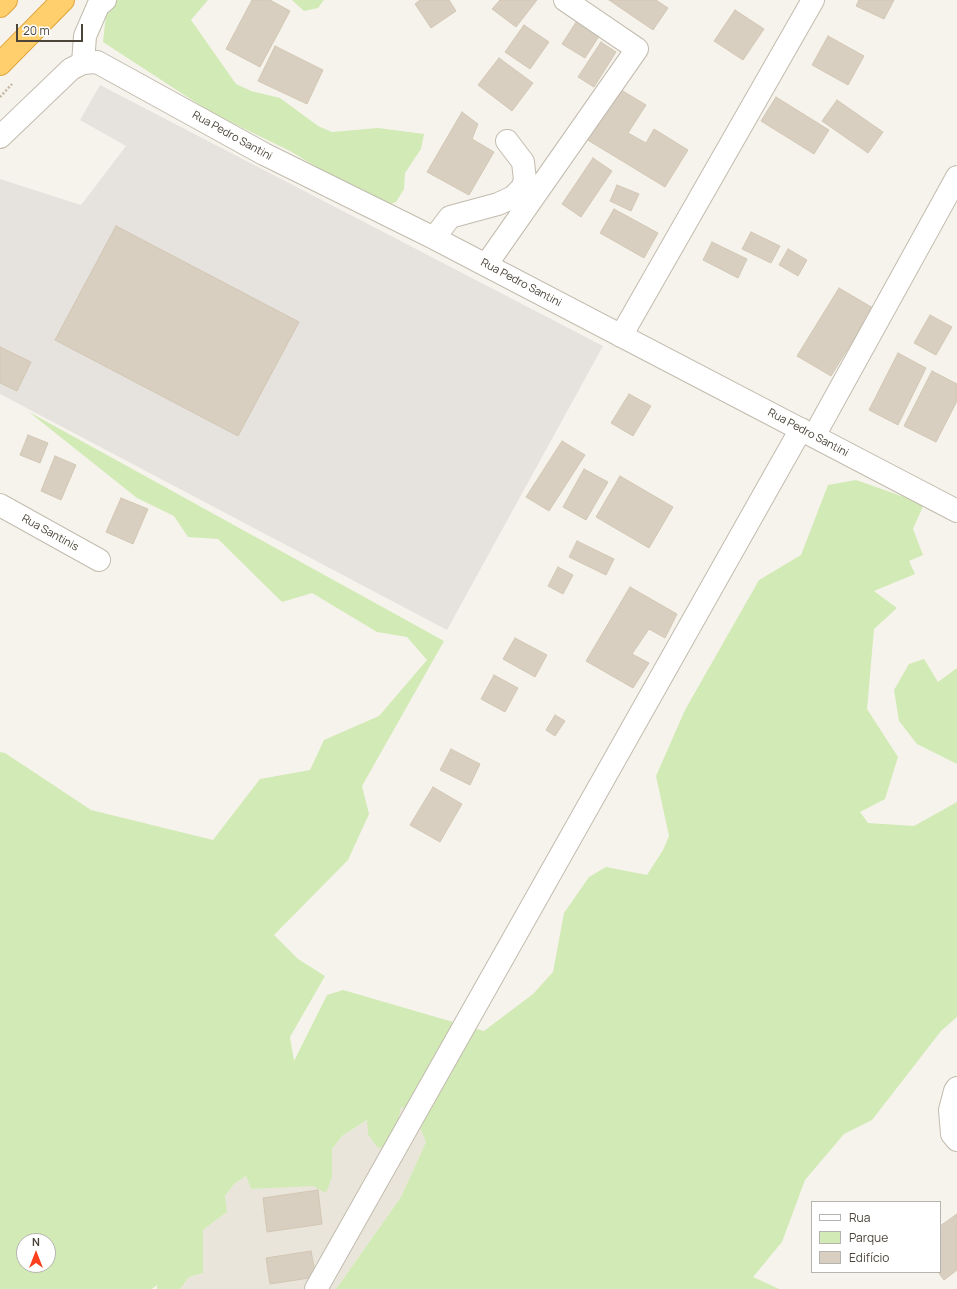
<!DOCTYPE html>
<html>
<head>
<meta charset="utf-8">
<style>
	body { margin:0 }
	#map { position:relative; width:957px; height:1289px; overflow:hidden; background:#f6f3ec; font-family:Manrope,sans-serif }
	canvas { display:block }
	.legend { position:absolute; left:811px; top:1201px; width:130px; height:72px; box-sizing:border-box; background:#fff; border:1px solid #b7b4b0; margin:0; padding:5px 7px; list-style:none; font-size:12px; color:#4b4439 }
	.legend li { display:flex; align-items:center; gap:8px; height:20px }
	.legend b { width:20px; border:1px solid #b7b4b0 }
	.north { position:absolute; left:16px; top:1233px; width:40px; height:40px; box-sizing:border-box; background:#fff; border:1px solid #b7b4b0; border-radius:50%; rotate:0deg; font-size:11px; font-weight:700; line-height:16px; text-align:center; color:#4b4439 }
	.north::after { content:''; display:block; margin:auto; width:14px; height:18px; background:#fc3f1d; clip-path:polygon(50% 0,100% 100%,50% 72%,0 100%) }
	.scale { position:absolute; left:16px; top:24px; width:67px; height:18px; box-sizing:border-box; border:2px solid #4b4439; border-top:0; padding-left:5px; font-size:12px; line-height:14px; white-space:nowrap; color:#4b4439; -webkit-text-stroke:3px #fff; paint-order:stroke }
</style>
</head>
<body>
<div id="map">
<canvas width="957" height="1289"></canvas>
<ul class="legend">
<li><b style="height:5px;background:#fff"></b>Rua</li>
<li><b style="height:11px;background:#d2eab5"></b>Parque</li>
<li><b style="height:11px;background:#d8cfc1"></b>Edifício</li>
</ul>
<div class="north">N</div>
<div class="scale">20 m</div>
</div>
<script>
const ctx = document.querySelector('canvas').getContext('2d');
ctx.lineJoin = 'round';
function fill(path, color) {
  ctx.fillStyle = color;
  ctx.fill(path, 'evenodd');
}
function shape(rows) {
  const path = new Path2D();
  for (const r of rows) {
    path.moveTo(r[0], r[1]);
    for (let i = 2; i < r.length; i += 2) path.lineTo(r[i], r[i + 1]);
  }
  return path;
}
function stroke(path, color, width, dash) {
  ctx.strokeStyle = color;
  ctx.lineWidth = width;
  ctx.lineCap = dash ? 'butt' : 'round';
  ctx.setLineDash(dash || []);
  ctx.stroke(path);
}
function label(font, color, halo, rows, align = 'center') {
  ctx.font = font + ' Manrope,sans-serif';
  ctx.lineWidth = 4;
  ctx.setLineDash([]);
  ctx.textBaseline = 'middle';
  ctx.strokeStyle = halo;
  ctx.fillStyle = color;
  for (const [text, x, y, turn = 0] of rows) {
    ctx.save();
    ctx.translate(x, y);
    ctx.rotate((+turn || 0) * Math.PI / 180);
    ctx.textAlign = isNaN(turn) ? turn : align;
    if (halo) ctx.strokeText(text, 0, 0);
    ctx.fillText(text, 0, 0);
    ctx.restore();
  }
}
fill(shape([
	[401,1107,414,1114,426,1142,401,1197,336,1289,180,1289,189,1277,203,1273,203,1230,227,1212,225,1196,234,1184,246,1176,251,1189,313,1185,332,1177,332,1149,342,1136,368,1120]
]), '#eae5da');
fill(shape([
	[100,85,603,346,447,630,0,394,0,179,81,205,126,146,80,120]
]), '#e6e2dd');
fill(shape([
	[117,0,208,0,191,20,236,84,251,91,280,98,318,126,332,132,378,128,424,134,421,149,405,173,404,189,396,202,383,207,290,151,212,113,103,42,106,15],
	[292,0,324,0,318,8,304,11],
	[29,412,444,641,362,786,369,814,348,860,274,935,298,959,325,976,290,1037,294,1061,327,995,343,990,484,1031,533,994,553,972,564,913,589,877,606,867,647,875,663,850,669,836,656,776,685,710,759,580,801,555,828,485,856,480,924,504,913,529,923,555,909,561,915,574,874,591,897,608,874,629,867,709,898,757,885,799,860,812,868,823,914,826,957,802,957,1017,941,1031,872,1120,844,1134,805,1180,782,1242,753,1277,779,1289,336,1289,401,1197,426,1142,414,1114,401,1107,392,1150,377,1147,368,1134,367,1120,342,1136,332,1149,332,1177,326,1193,313,1186,251,1189,246,1176,234,1184,225,1196,227,1212,203,1230,203,1273,189,1277,180,1289,157,1289,157,1285,152,1289,0,1289,0,752,5,753,91,810,213,840,260,779,310,770,324,740,379,716,427,660,407,637,377,632,312,593,282,602,218,539,188,537,174,516,137,498],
	[24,1241,48,1241,48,1265,24,1265],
	[924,659,938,682,957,668,957,764,917,744,899,721,894,690,909,664]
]), '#d2eab5');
const building = shape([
	[252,0,270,0,290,11,260,67,226,49,252,0],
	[420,0,449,0,456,11,431,28,415,4,420,0],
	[500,0,537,0,516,27,492,9,500,0],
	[609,0,656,0,668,8,653,30,609,0],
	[859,0,894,0,884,19,856,6,859,0],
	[735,10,764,29,743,60,714,41,735,10],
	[580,16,603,30,585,58,562,44,580,16],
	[524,25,549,42,530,69,505,52,524,25],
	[828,36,864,56,848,85,812,65,828,36],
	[601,42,616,52,594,87,578,77,601,42],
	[275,46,323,70,307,104,258,81,275,46],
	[499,58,533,83,512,111,478,85,499,58],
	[618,88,646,105,628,133,646,143,654,129,688,150,665,187,586,139,618,88],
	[776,97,829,130,814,154,761,121,776,97],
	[837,100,883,132,868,153,822,121,837,100],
	[462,112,478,124,472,139,494,152,469,195,427,172,462,112],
	[593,158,612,171,581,217,562,204,593,158],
	[617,185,639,194,631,211,610,201,617,185],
	[614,209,658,233,644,258,600,233,614,209],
	[116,226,299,322,238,436,55,340,116,226],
	[751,232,780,246,771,263,742,249,751,232],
	[712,242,747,259,738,278,703,260,712,242],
	[788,249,807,260,798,276,779,265,788,249],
	[839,288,873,308,831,376,797,356,839,288],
	[930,315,952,327,936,355,914,343,930,315],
	[0,347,31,362,17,391,0,383,0,347],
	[898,353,926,368,898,425,869,410,898,353],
	[932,371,957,384,957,401,936,442,904,426,932,371],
	[629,394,651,406,633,436,611,423,629,394],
	[28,435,48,443,40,463,20,455,28,435],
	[562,441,585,455,549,511,526,497,562,441],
	[55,456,76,465,61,500,41,491,55,456],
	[584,469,608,482,586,520,563,507,584,469],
	[620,476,673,507,649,548,596,517,620,476],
	[121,498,148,509,133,544,106,532,121,498],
	[577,541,614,559,606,575,569,557,577,541],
	[558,567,573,575,563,594,548,586,558,567],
	[630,587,677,614,665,638,649,629,632,654,649,663,633,688,586,661,630,587],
	[515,638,547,655,535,677,503,659,515,638],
	[494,675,518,688,505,712,481,699,494,675],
	[555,715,565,721,555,736,546,730,555,715],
	[451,749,480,764,470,785,440,770,451,749],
	[433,787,462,804,440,842,410,825,433,787],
	[318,1190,322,1224,267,1232,263,1198,318,1190],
	[957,1214,957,1270,944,1280,938,1272,940,1272,940,1226,957,1214],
	[311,1251,316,1277,270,1284,266,1258,311,1251]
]);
fill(building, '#d8cfc1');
stroke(building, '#d3c7b4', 1);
const minor = shape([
	[83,63,85,36,98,6,105,0],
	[0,137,71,69,83,63,97,62,264,154,434,238,957,511],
	[434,238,450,217,498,204,513,197,522,188,525,180,523,162,507,141],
	[486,265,637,49,565,0],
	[621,336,813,0],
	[814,436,957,177],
	[0,505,99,560],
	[957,1088,955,1091,950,1110,952,1134,957,1140],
	[316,1289,801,429]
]);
const highway = shape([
	[0,6,6,0],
	[0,64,63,0]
]);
stroke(minor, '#c2bbae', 24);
stroke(highway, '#e0a43c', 24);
stroke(shape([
	[0,97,12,84]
]), '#c4b79f', 2.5, [2, 2]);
stroke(minor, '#fff', 22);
stroke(highway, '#ffcf6e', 22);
label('11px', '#4b4439', '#fff', [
	["Rua Pedro Santini",232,136,29],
	["Rua Pedro Santini",521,283,28],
	["Rua Pedro Santini",808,433,28],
	["Rua Santinis",50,533,29]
]);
</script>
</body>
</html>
